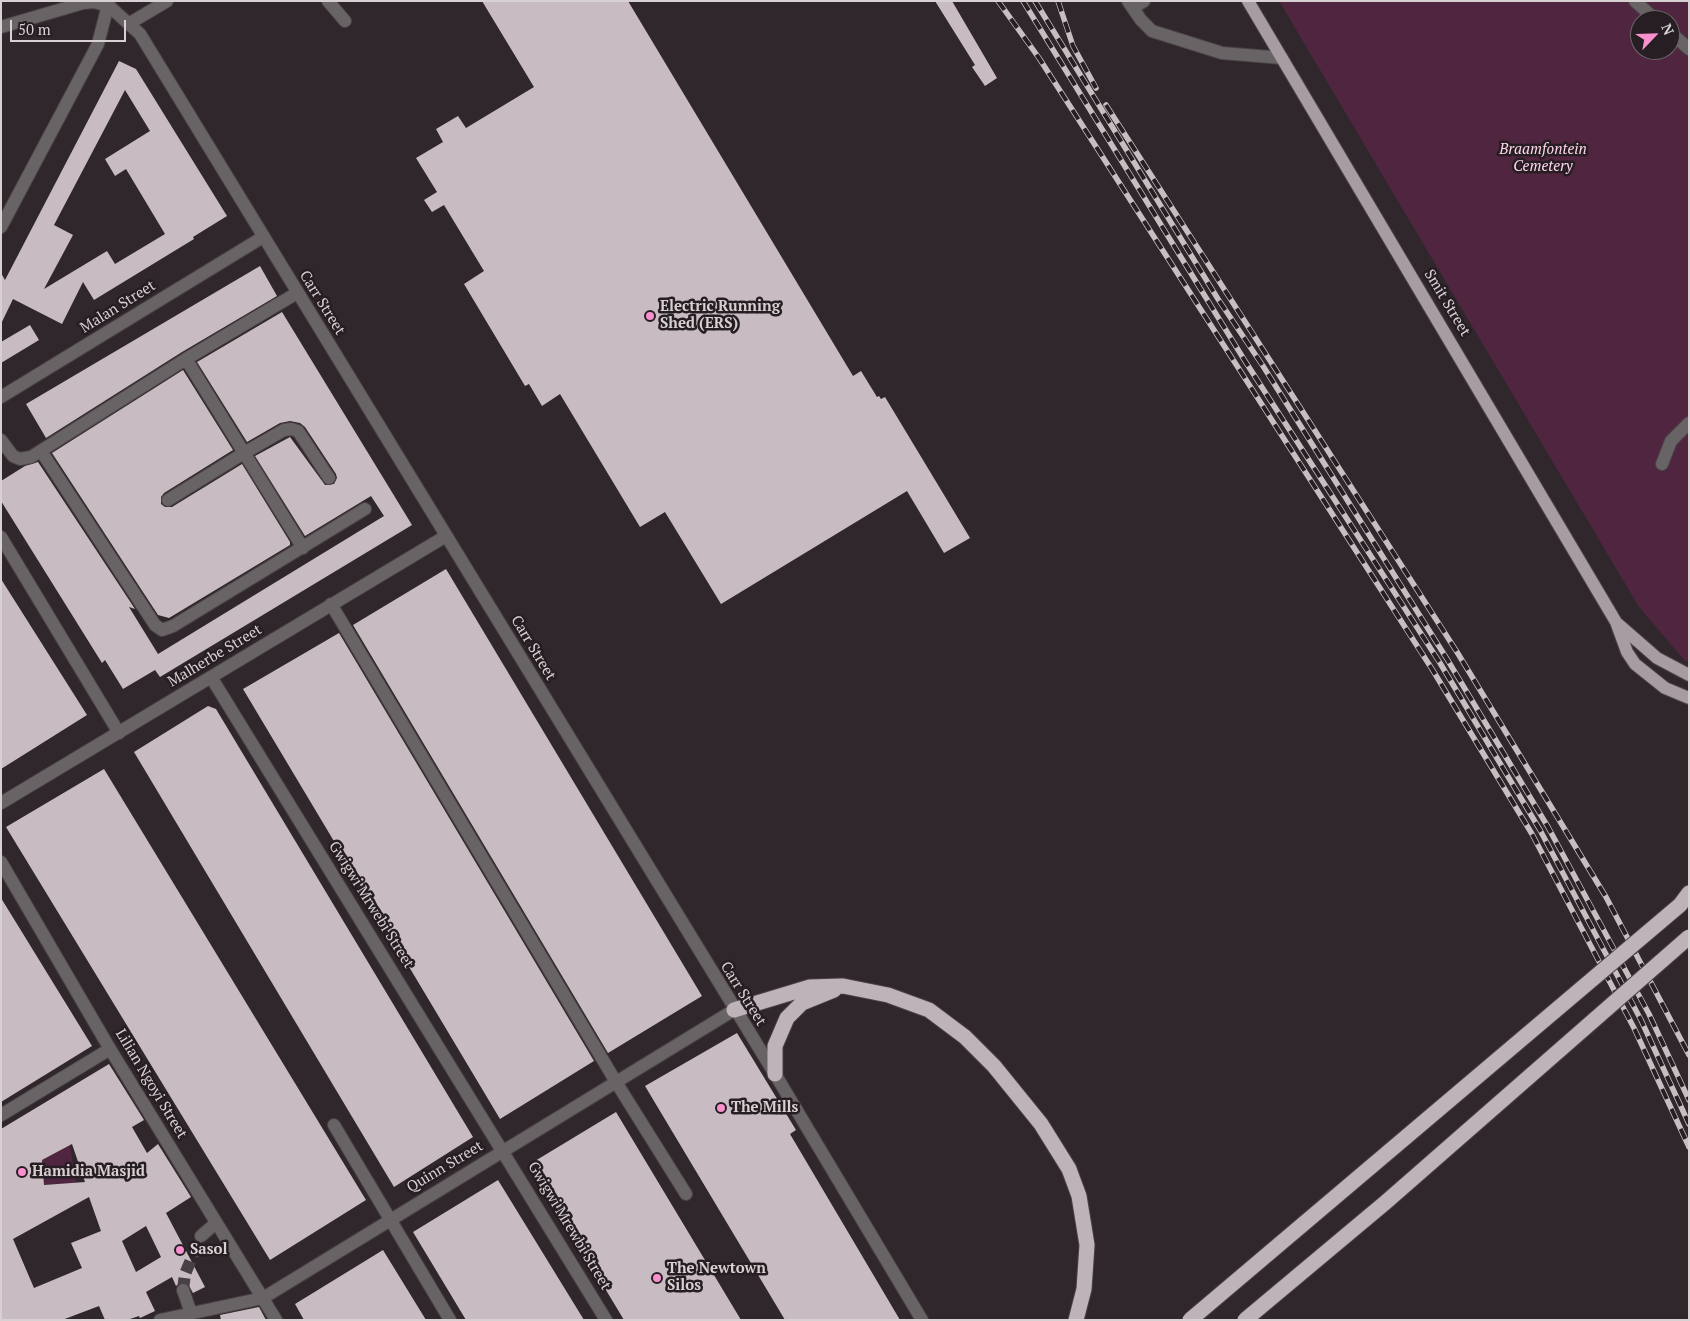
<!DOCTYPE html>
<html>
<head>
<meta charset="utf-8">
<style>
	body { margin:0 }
	#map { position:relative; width:1690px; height:1321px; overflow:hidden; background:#30272c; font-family:"PT Serif",serif }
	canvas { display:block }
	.frame { position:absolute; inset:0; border:2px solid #d7d1d4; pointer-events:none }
	.north { position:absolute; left:1630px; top:10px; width:50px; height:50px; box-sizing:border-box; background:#261e22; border:1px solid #6d6669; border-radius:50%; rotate:66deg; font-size:14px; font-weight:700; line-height:20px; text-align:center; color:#d7d1d4 }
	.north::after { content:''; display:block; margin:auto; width:18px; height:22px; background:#f790cd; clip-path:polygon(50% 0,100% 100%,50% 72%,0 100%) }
	.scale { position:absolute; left:10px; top:20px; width:116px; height:22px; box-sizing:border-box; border:2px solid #d7d1d4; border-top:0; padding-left:6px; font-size:15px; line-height:18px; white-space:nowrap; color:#d7d1d4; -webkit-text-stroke:4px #261e22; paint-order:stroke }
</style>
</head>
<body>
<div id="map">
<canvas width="1690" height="1321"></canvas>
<div class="frame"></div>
<div class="north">N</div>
<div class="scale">50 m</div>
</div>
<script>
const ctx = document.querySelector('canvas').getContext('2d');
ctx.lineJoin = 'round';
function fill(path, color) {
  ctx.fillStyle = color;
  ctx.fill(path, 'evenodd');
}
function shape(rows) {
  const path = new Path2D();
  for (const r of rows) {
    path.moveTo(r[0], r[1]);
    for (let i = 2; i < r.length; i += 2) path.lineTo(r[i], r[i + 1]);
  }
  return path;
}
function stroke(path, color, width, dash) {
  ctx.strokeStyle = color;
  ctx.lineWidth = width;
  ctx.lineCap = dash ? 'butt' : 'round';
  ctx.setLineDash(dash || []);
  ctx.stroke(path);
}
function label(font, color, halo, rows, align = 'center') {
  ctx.font = font + ' "PT Serif",serif';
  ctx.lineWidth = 5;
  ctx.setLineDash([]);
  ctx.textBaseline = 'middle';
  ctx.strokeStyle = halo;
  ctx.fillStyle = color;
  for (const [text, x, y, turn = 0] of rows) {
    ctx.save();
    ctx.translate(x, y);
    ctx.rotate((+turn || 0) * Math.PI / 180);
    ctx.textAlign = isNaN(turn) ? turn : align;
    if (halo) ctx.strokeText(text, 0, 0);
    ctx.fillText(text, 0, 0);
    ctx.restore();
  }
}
fill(shape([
	[1279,1,1689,1,1689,661,1685,661,1639,607],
	[1640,20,1670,20,1670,50,1640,50],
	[70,1145,76,1183,44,1185,42,1160]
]), '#4f253f');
fill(shape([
	[482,1,628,1,853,376,861,371,877,397,879,396,881,399,885,397,970,538,944,553,907,491,721,604,665,512,640,527,560,394,542,406,529,384,525,386,464,284,484,271,444,205,432,212,424,200,437,192,416,158,443,142,436,129,458,116,466,128,534,87],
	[935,1,952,1,997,78,985,86,972,67,975,65],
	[119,61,136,69,227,216,193,237,194,239,94,300,83,282,62,324,13,299,1,324,1,273,5,280],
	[125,90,150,131,105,159,115,176,126,169,165,234,115,264,107,251,44,289,73,235,54,225],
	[260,266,277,296,182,352,46,438,26,404],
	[282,312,412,525,160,677,155,670,123,689,105,660,102,663,1,501,1,481,25,466,38,462,135,609,129,607,158,654,384,516,371,496,305,536,255,456,290,437,325,485,334,484,337,478,336,474,305,427,300,423,290,421,280,423,247,442,197,362],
	[30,325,39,340,1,363,1,342],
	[183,370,233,450,164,493,161,497,161,504,165,507,172,507,242,464,290,542,290,545,169,618,158,615,52,453],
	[446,569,702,996,608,1053,353,625],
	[1,579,87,715,1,769],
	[339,633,594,1061,500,1119,243,689],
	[208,706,216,709,473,1137,394,1187,134,752],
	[104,769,366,1200,270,1260,6,827],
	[1,898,92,1046,1,1102],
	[737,1033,796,1130,790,1134,900,1320,785,1320,645,1086],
	[109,1064,144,1120,132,1127,147,1153,158,1144,191,1197,166,1213,205,1287,193,1293,188,1284,181,1282,176,1286,172,1277,146,1292,155,1311,140,1318,139,1316,127,1320,105,1320,99,1306,62,1320,1,1320,1,1129],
	[72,1144,85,1182,44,1185,42,1160],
	[89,1197,101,1231,71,1243,82,1268,34,1288,13,1239],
	[146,1226,161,1257,136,1272,122,1241],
	[616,1112,741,1320,624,1320,530,1164],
	[498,1180,584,1320,466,1320,413,1232],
	[383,1250,426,1320,304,1320,295,1304],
	[259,1307,266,1320,221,1320,220,1315]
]), '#c8bcc2');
stroke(shape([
	[183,1290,185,1274,201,1236]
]), '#494045', 12, [12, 6]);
const minor = shape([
	[328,1,345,21],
	[1128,1,1141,20,1152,31,1222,53,1282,58],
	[1635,1,1656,20],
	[1133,8,1144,1],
	[130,23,167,1],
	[1,27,83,3,94,2,109,6,140,34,775,1074,922,1320],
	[1670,32,1689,49],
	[1,227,98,44,109,1],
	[186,359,303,548],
	[1,397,263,237],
	[1,440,13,456,20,459,31,457,186,359,297,293],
	[41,451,155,625,162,630,173,626,365,509],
	[1662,464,1671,441,1689,423],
	[168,500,244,453,284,430,291,429,298,431,329,478],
	[1,537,119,733],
	[331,604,616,1082,686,1194],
	[211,677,606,1320],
	[1,803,446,536],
	[1,862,110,1049,276,1320],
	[1,1115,110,1049],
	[334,1125,450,1320],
	[201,1236,216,1223],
	[183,1290,191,1313],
	[160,1320,263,1298,734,1010]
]);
const major = shape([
	[1248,1,1616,622,1627,652,1635,664,1665,688,1689,698],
	[1618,624,1657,658,1689,675]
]);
const highway = shape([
	[1680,905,1689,893],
	[734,1010,810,987,843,986,888,995,929,1010,965,1037,994,1066,1041,1124,1069,1169,1079,1196,1087,1245,1084,1289,1076,1320],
	[775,1074,775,1046,787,1018,802,1003,834,990]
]);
stroke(minor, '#4b4247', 14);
stroke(major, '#4b4247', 14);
stroke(highway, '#4b4247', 17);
stroke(minor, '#686466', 12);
stroke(major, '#a69ca1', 12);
stroke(highway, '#beb3b9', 15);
const rail = shape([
	[998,1,1039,58,1432,669,1532,834,1634,1028,1689,1147],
	[1023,1,1245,361,1440,663,1540,830,1641,1020,1689,1124],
	[1035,1,1218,299,1263,366,1447,659,1548,827,1649,1014,1689,1100],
	[1058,1,1073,46,1096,88],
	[1106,105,1457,652,1606,897,1689,1055]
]);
stroke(rail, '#c5bfc2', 5.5);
stroke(rail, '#261e22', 4, [11]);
const highwayBridge = shape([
	[1190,1320,1680,905],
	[1245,1320,1386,1202,1689,937]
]);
stroke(highwayBridge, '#4b4247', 17, []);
stroke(highwayBridge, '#beb3b9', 15);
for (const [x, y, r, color] of [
	[650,316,5,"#f790cd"],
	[721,1108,5,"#f790cd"],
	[22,1172,5,"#f790cd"],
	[180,1250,5,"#f790cd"],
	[657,1278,5,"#f790cd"]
]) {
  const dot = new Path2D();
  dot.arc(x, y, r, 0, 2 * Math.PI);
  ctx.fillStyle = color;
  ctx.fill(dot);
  stroke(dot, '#261e22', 2);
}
label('italic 15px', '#ffd6ec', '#261e22', [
	["Braamfontein",1543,150],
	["Cemetery",1543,167]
]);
label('15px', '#d7d1d4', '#261e22', [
	["Carr Street",322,303,58],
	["Smit Street",1447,303,59],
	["Malan Street",118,307,-32],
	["Carr Street",533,648,59],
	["Malherbe Street",215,656,-31],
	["Gwigwi Mrwebi Street",371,905,58],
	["Carr Street",743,994,58],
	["Lilian Ngoyi Street",151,1084,59],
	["Quinn Street",445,1167,-31],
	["Gwigwi Mrewbi Street",569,1226,59]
]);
label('bold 15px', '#d7d1d4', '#261e22', [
	["Electric Running",660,307],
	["Shed (ERS)",660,324],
	["The Mills",731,1108],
	["Hamidia Masjid",32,1172],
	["Sasol",190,1250],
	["The Newtown",667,1269],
	["Silos",667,1286]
], 'left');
</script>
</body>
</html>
